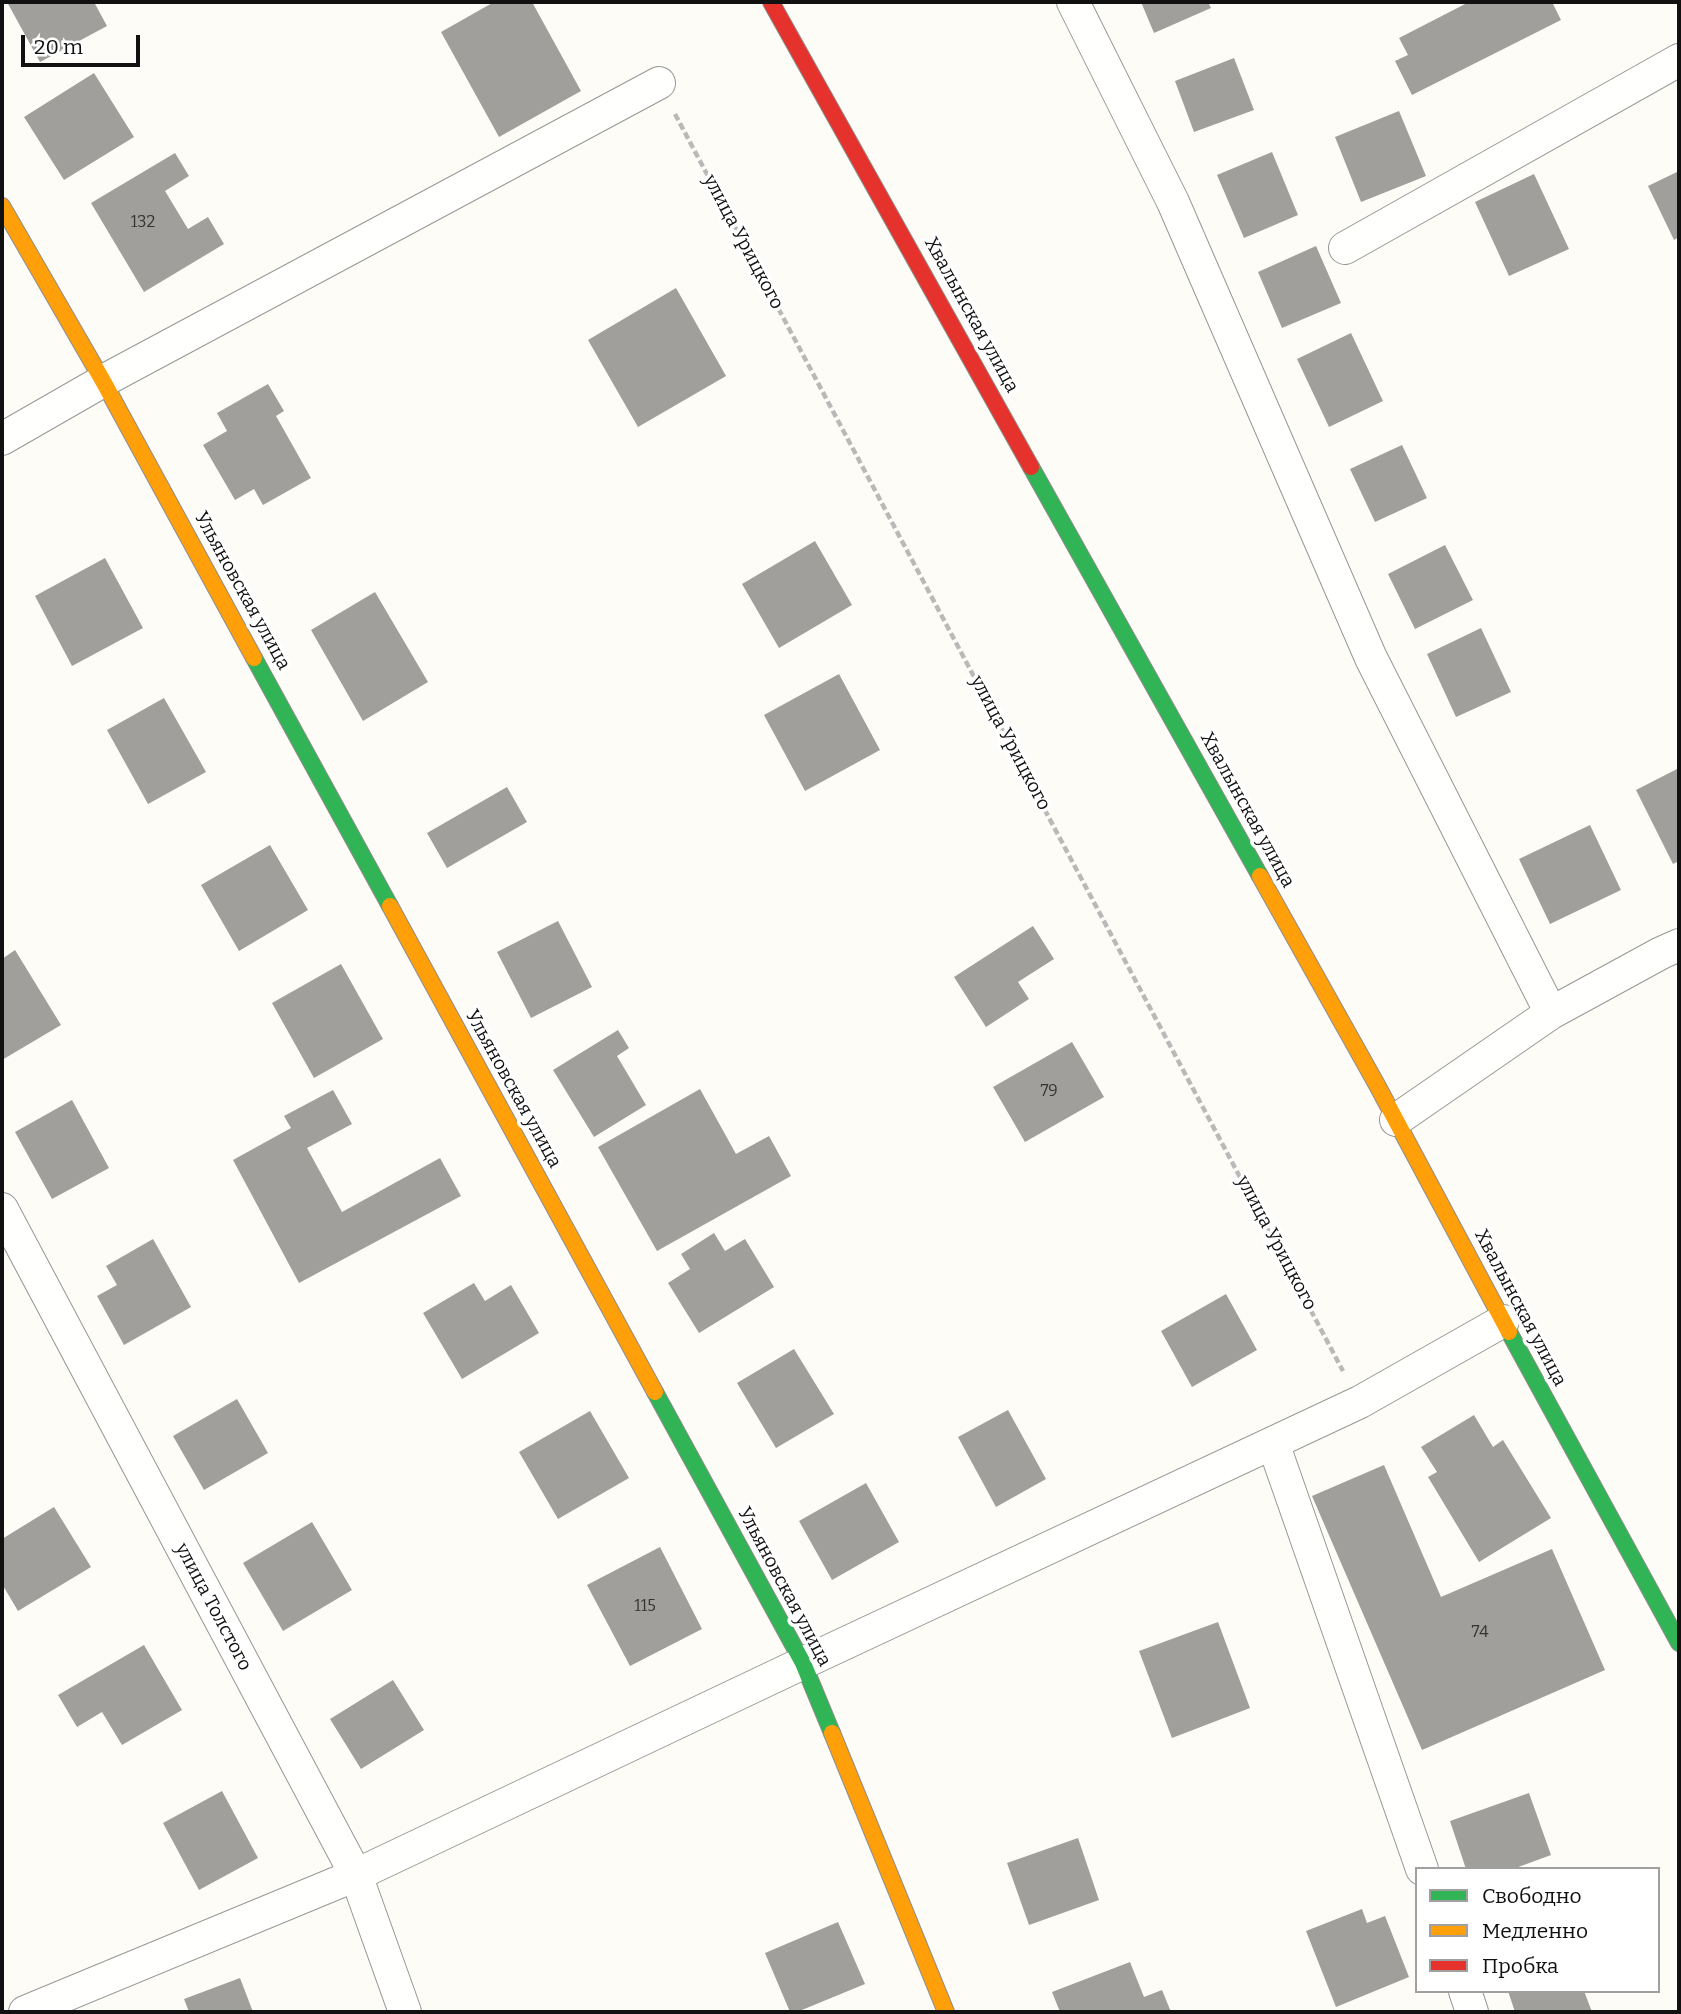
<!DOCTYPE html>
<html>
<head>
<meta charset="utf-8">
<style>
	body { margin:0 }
	#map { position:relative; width:1681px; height:2014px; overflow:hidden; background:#fdfcf7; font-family:Bitter,serif }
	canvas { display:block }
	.frame { position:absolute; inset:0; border:4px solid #111; pointer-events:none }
	.legend { position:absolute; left:1415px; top:1867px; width:245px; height:126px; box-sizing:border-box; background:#fff; border:2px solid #a0a0a0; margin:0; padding:9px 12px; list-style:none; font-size:21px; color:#111 }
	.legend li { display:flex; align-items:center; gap:14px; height:35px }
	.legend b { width:35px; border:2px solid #a0a0a0 }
	.scale { position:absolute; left:21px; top:35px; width:119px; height:32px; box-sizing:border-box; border:4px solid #111; border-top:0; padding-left:9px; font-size:21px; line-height:24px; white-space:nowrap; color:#111; -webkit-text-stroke:5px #fff; paint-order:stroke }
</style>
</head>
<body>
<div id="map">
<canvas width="1681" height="2014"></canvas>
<div class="frame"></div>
<ul class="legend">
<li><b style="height:9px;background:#30b455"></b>Свободно</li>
<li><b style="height:9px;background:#ff9f0a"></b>Медленно</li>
<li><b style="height:9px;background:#e5322d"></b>Пробка</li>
</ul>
<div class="scale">20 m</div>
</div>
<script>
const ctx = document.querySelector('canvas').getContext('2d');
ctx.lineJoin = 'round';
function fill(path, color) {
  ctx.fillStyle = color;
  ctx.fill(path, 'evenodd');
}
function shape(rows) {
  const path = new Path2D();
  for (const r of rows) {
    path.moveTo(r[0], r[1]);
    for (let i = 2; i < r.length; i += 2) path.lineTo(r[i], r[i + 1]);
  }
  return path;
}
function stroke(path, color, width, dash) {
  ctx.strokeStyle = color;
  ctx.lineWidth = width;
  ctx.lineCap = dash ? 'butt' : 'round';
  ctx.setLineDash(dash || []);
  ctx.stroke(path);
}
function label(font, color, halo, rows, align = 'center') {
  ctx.font = font + ' Bitter,serif';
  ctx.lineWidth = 7;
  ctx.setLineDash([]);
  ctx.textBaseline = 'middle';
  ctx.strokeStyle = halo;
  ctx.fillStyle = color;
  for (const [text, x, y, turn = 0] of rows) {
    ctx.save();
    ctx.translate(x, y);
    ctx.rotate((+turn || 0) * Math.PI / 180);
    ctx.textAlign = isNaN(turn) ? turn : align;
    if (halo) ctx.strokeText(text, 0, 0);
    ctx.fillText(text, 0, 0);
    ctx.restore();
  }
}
fill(shape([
	[7,2,94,2,107,26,40,62],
	[494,2,532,2,581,91,499,137,441,32],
	[1141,2,1208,2,1211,8,1154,33],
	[1469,2,1552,2,1561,20,1412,95,1395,61,1408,55,1399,38],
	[1234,58,1254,110,1194,132,1175,81],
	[94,73,134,137,64,180,24,117],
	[1399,111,1426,176,1361,202,1335,137],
	[1272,152,1298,215,1244,238,1217,175],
	[175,153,189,176,165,191,188,229,208,217,224,244,144,292,91,203],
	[1679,171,1679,237,1674,240,1648,186],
	[1534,174,1569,249,1509,276,1475,202],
	[1316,246,1341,303,1282,328,1258,272],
	[676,288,726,376,638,427,588,340],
	[1351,333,1383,401,1329,427,1297,359],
	[268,384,284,411,276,416,311,478,263,505,254,489,235,500,203,445,227,431,217,413],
	[1402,445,1427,498,1375,522,1350,469],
	[815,541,852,605,779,648,742,584],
	[1445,545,1473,600,1415,629,1388,574],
	[105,558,143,628,72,666,35,596],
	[375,592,428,682,363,721,311,630],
	[1481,628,1511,692,1456,717,1427,654],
	[839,674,880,750,805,791,764,715],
	[164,698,206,772,148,804,107,730],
	[1679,768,1679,861,1673,864,1636,790],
	[507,787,527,822,447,868,427,833],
	[1590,825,1621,890,1550,924,1519,859],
	[270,845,308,910,239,951,201,885],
	[558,921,592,987,531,1018,497,952],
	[1033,926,1054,959,1018,982,1029,999,986,1027,954,977],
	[15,950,61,1025,2,1060,2,959],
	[341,964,383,1039,314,1078,272,1003],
	[618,1030,629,1048,617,1056,646,1105,594,1137,553,1070],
	[1072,1042,1104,1097,1025,1142,993,1087],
	[700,1089,736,1154,769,1136,791,1176,657,1251,598,1147],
	[333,1090,352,1124,307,1148,342,1212,440,1158,461,1196,299,1283,233,1160,291,1128,284,1116],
	[72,1100,109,1168,52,1199,15,1132],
	[714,1233,725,1251,745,1239,774,1287,699,1333,668,1283,690,1269,681,1254],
	[153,1239,191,1307,124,1345,97,1296,117,1285,106,1266],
	[474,1283,485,1301,511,1285,539,1333,462,1379,423,1313],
	[1226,1294,1257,1350,1192,1387,1161,1331],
	[794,1349,834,1414,776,1448,737,1383],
	[237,1399,268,1453,204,1490,173,1436],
	[1008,1410,1046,1479,996,1507,958,1437],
	[590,1411,629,1478,558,1519,519,1452],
	[1474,1415,1493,1447,1503,1440,1551,1518,1479,1562,1428,1477,1437,1472,1421,1447],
	[1384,1465,1441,1597,1552,1549,1605,1670,1422,1750,1312,1496],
	[866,1483,899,1542,832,1580,799,1521],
	[54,1507,91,1567,18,1611,2,1584,2,1539],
	[312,1522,352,1590,283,1631,243,1563],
	[660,1547,702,1629,630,1666,587,1585],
	[1218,1622,1250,1708,1172,1738,1139,1651],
	[144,1645,182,1710,122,1745,102,1712,77,1727,58,1695],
	[393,1680,424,1730,361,1769,330,1719],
	[222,1791,258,1858,199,1890,163,1823],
	[1529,1793,1551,1855,1513,1869,1466,1869,1450,1821],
	[1078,1838,1099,1900,1029,1925,1007,1863],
	[1362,1909,1367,1923,1385,1916,1409,1977,1336,2007,1306,1931],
	[838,1922,865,1984,797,2012,790,2012,765,1953],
	[1130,1962,1144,1997,1162,1990,1171,2012,1060,2012,1052,1992],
	[240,1978,253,2012,189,2012,184,1999],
	[1508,1991,1584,1991,1592,2012,1515,2012]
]), '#a19f9c');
const street = shape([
	[1073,2,1173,202,1371,658,1551,1013],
	[1345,248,1679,60],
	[2,439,103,381,659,83],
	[1396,1120,1551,1013,1661,953,1679,945],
	[2,1209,356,1875,405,2012],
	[1273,1443,1422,1869],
	[1465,1991,1472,2012],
	[25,2012,356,1875,803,1663,1360,1402,1503,1321]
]);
const fast = shape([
	[1031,467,1260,876],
	[254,658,390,906],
	[1509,1332,1679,1643],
	[655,1392,803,1663,832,1733]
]);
const slow = shape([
	[2,206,103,381,254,658],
	[1260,876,1377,1085,1509,1332],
	[390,906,655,1392],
	[832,1733,946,2012]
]);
const jam = shape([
	[771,2,1031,467]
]);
stroke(street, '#979795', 34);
stroke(fast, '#8e8d8b', 18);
stroke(slow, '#8e8d8b', 18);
stroke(jam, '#8e8d8b', 18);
stroke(shape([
	[675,114,1343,1371]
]), '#b9b9b8', 4.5, [7, 3.5]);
stroke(street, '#fffffe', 32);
stroke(fast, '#30b455', 16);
stroke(slow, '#ff9f0a', 16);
stroke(jam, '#e5322d', 16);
label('16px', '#353434', null, [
	["132",143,223],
	["79",1049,1092],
	["115",645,1607],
	["74",1480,1633]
]);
label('19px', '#111', '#fff', [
	["улица Урицкого",743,242,62],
	["Хвалынская улица",971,315,61],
	["Ульяновская улица",242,591,61],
	["улица Урицкого",1010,743,62],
	["Хвалынская улица",1247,810,61],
	["Ульяновская улица",513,1089,61],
	["улица Урицкого",1276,1243,62],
	["Хвалынская улица",1520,1308,62],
	["Ульяновская улица",784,1587,62],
	["улица Толстого",213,1607,62]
]);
</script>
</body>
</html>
